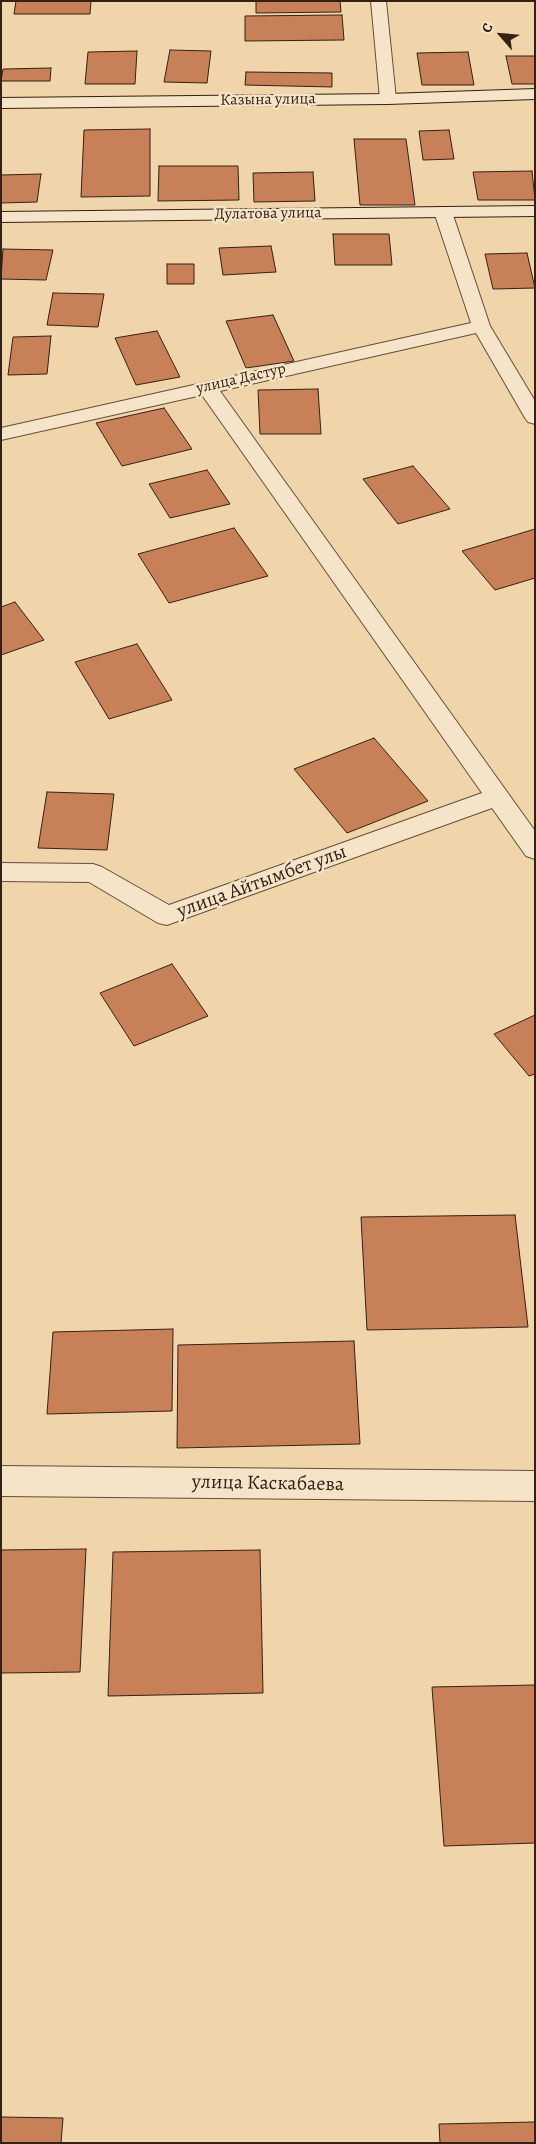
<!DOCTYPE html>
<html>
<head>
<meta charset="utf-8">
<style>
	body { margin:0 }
	#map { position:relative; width:536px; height:2144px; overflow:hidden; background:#f0d5aa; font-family:Alegreya,serif }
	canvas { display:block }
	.frame { position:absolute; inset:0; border:2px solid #332115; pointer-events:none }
	.north { position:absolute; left:476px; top:10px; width:50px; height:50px; -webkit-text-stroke:4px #f5e4c8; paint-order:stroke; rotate:297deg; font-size:14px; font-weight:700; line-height:20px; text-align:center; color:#332115 }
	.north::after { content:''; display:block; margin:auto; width:18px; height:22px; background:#332115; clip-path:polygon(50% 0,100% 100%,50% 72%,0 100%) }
</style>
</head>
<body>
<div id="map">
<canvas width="536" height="2144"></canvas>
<div class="frame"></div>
<div class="north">С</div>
</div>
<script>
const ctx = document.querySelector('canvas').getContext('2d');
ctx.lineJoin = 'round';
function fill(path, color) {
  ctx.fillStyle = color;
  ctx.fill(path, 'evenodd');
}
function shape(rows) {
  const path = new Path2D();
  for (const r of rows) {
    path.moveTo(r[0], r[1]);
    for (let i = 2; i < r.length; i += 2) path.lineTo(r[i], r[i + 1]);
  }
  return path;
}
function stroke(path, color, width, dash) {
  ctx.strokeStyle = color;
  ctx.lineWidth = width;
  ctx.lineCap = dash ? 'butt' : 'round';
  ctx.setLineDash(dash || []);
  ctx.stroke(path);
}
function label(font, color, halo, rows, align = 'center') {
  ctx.font = font + ' Alegreya,serif';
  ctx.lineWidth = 5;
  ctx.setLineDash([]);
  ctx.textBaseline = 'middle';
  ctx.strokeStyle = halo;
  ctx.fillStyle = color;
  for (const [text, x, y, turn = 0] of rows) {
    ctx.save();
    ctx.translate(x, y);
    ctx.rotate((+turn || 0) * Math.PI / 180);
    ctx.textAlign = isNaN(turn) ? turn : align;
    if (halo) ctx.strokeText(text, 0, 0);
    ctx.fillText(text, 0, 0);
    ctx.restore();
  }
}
const building = shape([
	[16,1,91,1,90,14,14,14,16,1],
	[256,1,340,1,341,12,256,13,256,1],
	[342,15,344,40,245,41,245,16,342,15],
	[170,50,211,51,207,83,164,82,170,50],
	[137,51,135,84,85,84,88,52,137,51],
	[468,52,474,85,422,85,417,53,468,52],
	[506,56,535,56,535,84,512,84,506,56],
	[51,68,50,81,1,81,3,69,51,68],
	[246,72,332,73,332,87,245,85,246,72],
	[150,129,150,196,81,197,84,130,150,129],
	[449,130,454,159,423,160,419,131,449,130],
	[354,139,406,139,415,205,360,205,354,139],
	[159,166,238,166,239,200,158,201,159,166],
	[532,171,535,200,478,200,473,172,532,171],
	[313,172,315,201,254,202,253,173,313,172],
	[41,174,37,202,1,203,1,175,41,174],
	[333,234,389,234,392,265,335,265,333,234],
	[271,246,276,272,223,275,219,248,271,246],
	[3,249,53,250,46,280,1,279,3,249],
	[527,253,535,288,493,289,485,254,527,253],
	[167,264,194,264,194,284,167,284,167,264],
	[53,293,104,294,98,327,47,325,53,293],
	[273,315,294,361,246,368,226,321,273,315],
	[157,331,180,377,136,385,115,338,157,331],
	[51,336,47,374,8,375,13,337,51,336],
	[318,389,321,434,260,434,258,390,318,389],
	[164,408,192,449,122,466,96,423,164,408],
	[413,466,450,509,398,524,363,479,413,466],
	[207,470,230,504,170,518,149,484,207,470],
	[234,528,268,576,169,603,138,554,234,528],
	[535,529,535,578,495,590,462,551,535,529],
	[15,602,44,640,1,655,1,607,15,602],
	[137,644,172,700,109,719,75,662,137,644],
	[374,738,428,801,347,833,294,769,374,738],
	[47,792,114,794,107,850,38,848,47,792],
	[172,964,208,1016,134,1046,100,993,172,964],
	[535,1015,535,1074,529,1076,494,1034,535,1015],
	[515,1215,528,1327,367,1330,361,1217,515,1215],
	[173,1329,172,1411,47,1414,53,1332,173,1329],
	[354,1341,360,1444,177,1448,178,1345,354,1341],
	[86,1549,80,1672,1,1673,1,1550,86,1549],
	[260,1550,263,1693,108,1696,113,1552,260,1550],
	[535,1685,535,1843,444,1846,432,1687,535,1685],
	[1,2117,63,2118,61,2143,1,2143,1,2117],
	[535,2122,535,2143,440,2143,439,2124,535,2122]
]);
fill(building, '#c88058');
stroke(building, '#332115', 1);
const street = shape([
	[371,1,386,1,396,99,388,104,380,99,371,1],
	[443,207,449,208,452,212,490,326,535,401,535,424,528,422,525,418,476,333,220,391,535,831,535,859,526,856,492,808,167,925,158,923,89,882,1,881,1,863,93,864,102,867,169,905,482,793,202,395,1,440,1,428,471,323,434,212,437,208,443,207],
	[1,1466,535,1471,535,1501,1,1496,1,1466]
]);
const secondary = shape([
	[535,89,535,99,388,104,1,108,1,98,388,94,535,89],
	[535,206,535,216,1,222,1,212,535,206]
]);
stroke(street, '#624e3a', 2);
stroke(secondary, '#332115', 2);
fill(street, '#f5e4c8');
fill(secondary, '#f5e4c8');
label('16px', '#332115', '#f5e4c8', [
	["Казына улица",268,100,-1],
	["Дулатова улица",268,214,-1],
	["улица Дастур",241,379,-13]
]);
label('20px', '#332115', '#f5e4c8', [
	["улица Айтымбет улы",262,882,-20],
	["улица Каскабаева",268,1484,1]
]);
</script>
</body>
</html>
